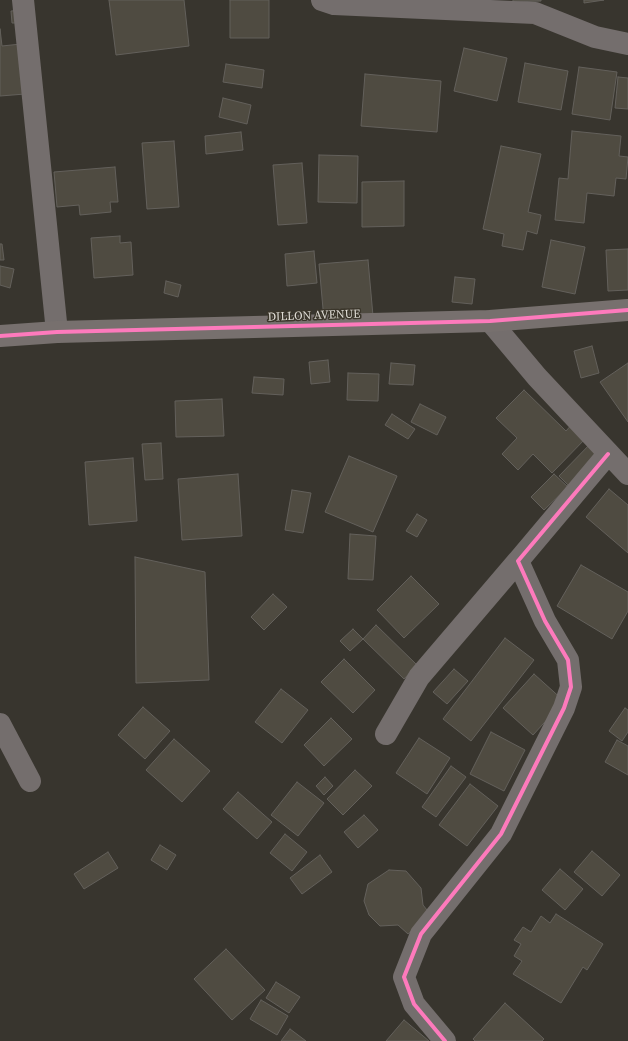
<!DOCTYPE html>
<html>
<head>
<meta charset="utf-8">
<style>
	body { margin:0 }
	canvas { display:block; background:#38352e }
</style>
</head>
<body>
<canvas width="628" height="1041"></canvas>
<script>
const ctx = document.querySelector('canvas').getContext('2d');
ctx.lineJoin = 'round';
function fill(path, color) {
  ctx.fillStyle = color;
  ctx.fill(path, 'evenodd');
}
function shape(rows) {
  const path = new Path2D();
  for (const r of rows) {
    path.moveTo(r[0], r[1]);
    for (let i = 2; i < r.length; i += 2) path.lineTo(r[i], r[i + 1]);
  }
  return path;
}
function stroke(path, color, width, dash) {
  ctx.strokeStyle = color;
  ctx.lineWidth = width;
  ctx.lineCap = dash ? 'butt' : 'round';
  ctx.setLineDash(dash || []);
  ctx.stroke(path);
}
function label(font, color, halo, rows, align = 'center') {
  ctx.font = font + ' "Source Serif 4",serif';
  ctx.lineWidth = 3;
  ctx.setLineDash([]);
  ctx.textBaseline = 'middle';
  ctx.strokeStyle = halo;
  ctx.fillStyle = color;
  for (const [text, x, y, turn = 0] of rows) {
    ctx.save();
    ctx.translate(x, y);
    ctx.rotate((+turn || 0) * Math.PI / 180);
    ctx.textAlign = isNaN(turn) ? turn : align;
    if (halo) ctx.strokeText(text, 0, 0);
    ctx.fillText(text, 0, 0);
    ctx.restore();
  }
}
const building = shape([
	[109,0,184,0,189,46,116,55,109,0],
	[230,0,269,0,269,38,230,38,230,0],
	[513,0,541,0,541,1,513,2,513,0],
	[584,0,604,0,584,3,584,0],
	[23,10,24,23,12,23,11,11,23,10],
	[0,29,2,46,21,44,25,94,0,96,0,29],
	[464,48,507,58,497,101,454,91,464,48],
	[525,63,568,71,561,110,518,102,525,63],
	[226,64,264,70,262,88,223,82,226,64],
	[579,67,617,72,610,120,572,114,579,67],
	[365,74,441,81,437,132,361,126,365,74],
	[618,77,628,78,628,109,615,108,618,77],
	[223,98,251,105,247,124,219,117,223,98],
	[572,131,621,136,619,156,628,157,626,179,616,178,614,196,587,193,584,223,555,220,559,178,568,179,572,131],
	[241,132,243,150,206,154,205,136,241,132],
	[174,141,179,207,147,209,142,143,174,141],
	[501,146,541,154,528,212,541,215,537,234,527,231,523,250,502,246,504,234,483,229,501,146],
	[319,155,358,156,357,203,318,202,319,155],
	[302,163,307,223,278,225,273,165,302,163],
	[115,167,118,202,110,202,111,212,80,215,79,205,57,207,54,172,115,167],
	[404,181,404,226,362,227,362,182,404,181],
	[120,236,120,243,131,242,133,275,94,278,91,238,120,236],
	[551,240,585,247,575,294,542,287,551,240],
	[0,244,2,244,4,260,0,260,0,244],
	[628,249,628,290,608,291,606,250,628,249],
	[314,251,317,283,287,286,285,254,314,251],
	[368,260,373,316,324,320,319,264,368,260],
	[0,266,14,269,10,288,0,285,0,266],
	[455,277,475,279,472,304,452,302,455,277],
	[166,281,181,285,178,297,164,293,166,281],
	[592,346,599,373,581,378,574,351,592,346],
	[328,360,330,382,311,384,309,362,328,360],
	[391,363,415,365,413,385,389,384,391,363],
	[628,363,628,422,600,382,628,363],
	[348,373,379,374,378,401,347,400,348,373],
	[254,377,284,379,283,395,252,393,254,377],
	[524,390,566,431,573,423,587,437,552,473,533,454,518,470,502,454,517,438,496,418,524,390],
	[222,399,224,436,176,437,175,401,222,399],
	[420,404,446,417,437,435,411,422,420,404],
	[392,414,415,429,408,439,385,425,392,414],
	[593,441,606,454,572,489,559,476,593,441],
	[161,443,163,479,145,480,142,444,161,443],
	[349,456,397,476,373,532,325,512,349,456],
	[133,458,137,521,89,525,85,462,133,458],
	[238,474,242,536,182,540,178,479,238,474],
	[554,474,568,487,544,510,531,497,554,474],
	[609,489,628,505,628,553,586,517,609,489],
	[292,490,311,493,303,533,285,530,292,490],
	[417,514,427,520,417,537,406,531,417,514],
	[350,534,376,536,373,580,348,579,350,534],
	[135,557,205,572,209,680,136,683,135,557],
	[581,565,628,592,628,611,612,639,557,606,581,565],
	[411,576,439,604,404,638,377,610,411,576],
	[273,594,287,607,264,630,251,617,273,594],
	[376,625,417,665,404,679,363,639,376,625],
	[353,629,363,639,350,651,340,641,353,629],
	[505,638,534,660,471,741,443,719,505,638],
	[344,659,375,690,353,713,321,682,344,659],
	[454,669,468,681,447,704,433,692,454,669],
	[534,674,564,701,533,735,503,708,534,674],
	[281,689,308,710,282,743,255,722,281,689],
	[143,707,170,731,145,759,118,735,143,707],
	[625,708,628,710,628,732,622,741,609,731,625,708],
	[331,718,352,739,324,766,304,745,331,718],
	[491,732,525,750,504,791,470,774,491,732],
	[419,738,450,758,427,794,396,773,419,738],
	[174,739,210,771,182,802,146,770,174,739],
	[617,740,628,746,628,775,605,762,617,740],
	[451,766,466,777,436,817,422,807,451,766],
	[355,770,372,786,343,815,327,799,355,770],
	[325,777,333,786,324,795,316,786,325,777],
	[297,782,324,803,298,836,271,815,297,782],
	[470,784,498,806,467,846,439,825,470,784],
	[238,792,272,822,257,839,223,809,238,792],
	[364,815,378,830,358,848,344,832,364,815],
	[285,834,307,852,292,871,270,853,285,834],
	[160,845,176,855,167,870,151,860,160,845],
	[592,851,620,875,602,896,574,872,592,851],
	[108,852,118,868,84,889,74,874,108,852],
	[320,855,332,872,302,894,290,878,320,855],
	[560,869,583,889,565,910,542,890,560,869],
	[389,870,406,871,421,888,423,905,431,915,408,934,398,925,380,926,369,915,364,901,368,884,389,870],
	[556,914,603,944,587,970,583,967,561,1003,513,974,522,961,514,956,521,944,514,940,523,927,531,932,541,916,550,923,556,914],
	[226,949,265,990,232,1020,194,979,226,949],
	[276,982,300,997,289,1013,266,998,276,982],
	[261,1000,288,1016,277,1035,250,1019,261,1000],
	[505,1003,544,1039,542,1041,475,1041,473,1039,505,1003],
	[404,1020,429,1041,386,1041,404,1020],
	[290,1029,306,1041,281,1041,290,1029]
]);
fill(building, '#4f4b41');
stroke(building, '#63605b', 1);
stroke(shape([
	[23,0,57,332],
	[322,0,334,4,535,13,595,37,628,44],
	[490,321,537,377,628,474],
	[0,724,30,781],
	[386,734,419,677,518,561],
	[445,1041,414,1004,404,977,421,934,501,834,564,708,571,687,568,660,545,621,518,561,608,454]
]), '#746e6d', 22);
stroke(shape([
	[0,336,57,332,490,321,628,310]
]), '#77706e', 22);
stroke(shape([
	[0,336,57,332,490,321,628,310],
	[445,1041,414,1004,404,977,421,934,501,834,564,708,571,687,568,660,545,621,518,561,608,454]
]), '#fd7abc', 4);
label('12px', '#dfdcd5', '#3b362b', [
	["DILLON AVENUE",314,316,-2]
]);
</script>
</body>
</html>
